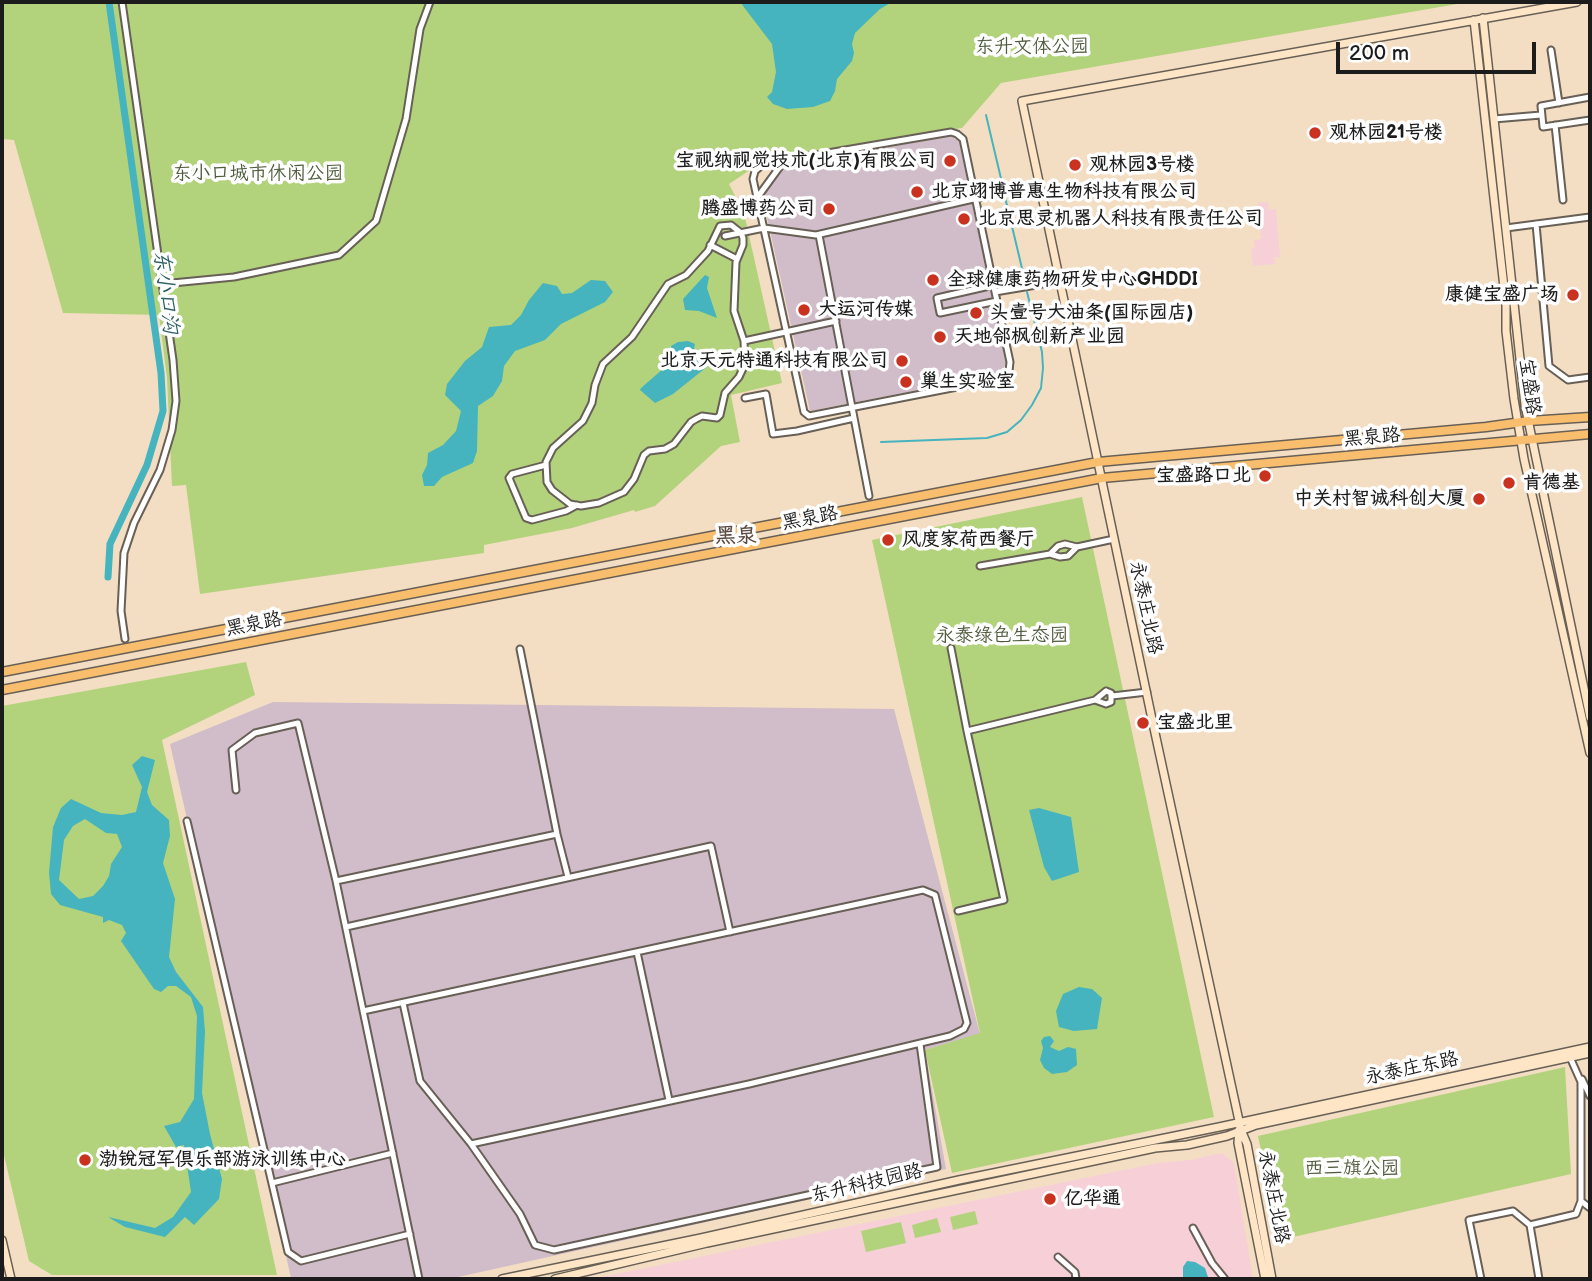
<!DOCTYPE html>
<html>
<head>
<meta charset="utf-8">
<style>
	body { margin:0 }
	#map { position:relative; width:1592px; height:1281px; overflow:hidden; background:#f4dec3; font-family:"Balsamiq Sans",sans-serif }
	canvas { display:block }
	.frame { position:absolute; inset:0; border:4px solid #1c1c1c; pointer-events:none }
	.scale { position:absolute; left:1336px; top:42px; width:200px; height:32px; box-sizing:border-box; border:4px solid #1c1c1c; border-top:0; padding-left:9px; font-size:21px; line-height:24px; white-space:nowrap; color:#1c1c1c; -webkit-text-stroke:5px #fff; paint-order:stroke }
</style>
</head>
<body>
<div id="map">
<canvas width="1592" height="1281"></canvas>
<div class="frame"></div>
<div class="scale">200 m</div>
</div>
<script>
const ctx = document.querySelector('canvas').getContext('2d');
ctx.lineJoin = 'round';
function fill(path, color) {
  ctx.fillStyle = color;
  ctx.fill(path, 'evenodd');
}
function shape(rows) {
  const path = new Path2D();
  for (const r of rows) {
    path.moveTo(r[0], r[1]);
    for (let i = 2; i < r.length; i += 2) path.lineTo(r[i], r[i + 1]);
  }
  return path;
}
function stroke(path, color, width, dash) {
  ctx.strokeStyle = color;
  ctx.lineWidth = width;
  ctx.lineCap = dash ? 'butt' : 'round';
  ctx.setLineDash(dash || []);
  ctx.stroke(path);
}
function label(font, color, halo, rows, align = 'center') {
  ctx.font = font + ' "Balsamiq Sans","LXGW WenKai TC",sans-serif';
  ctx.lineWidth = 7;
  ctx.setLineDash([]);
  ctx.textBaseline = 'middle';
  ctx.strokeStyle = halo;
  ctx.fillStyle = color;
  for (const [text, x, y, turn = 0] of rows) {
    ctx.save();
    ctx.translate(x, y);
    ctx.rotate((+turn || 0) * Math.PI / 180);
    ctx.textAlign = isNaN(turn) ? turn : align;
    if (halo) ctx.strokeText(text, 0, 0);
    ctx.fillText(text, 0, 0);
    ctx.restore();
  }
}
fill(shape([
	[1268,202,1269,210,1276,209,1280,257,1274,257,1275,264,1253,266,1251,248,1255,248,1254,240,1261,239,1258,203],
	[1222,1153,1234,1163,1253,1279,592,1279,1158,1163,1191,1160]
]), '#f6cfd7');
fill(shape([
	[950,136,959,141,1006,363,1001,374,810,411,762,195,784,166],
	[273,702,894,709,980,1034,925,1050,946,1169,449,1279,291,1278,170,744]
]), '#d1bdc9');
fill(shape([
	[2,2,1463,2,1463,3,1001,83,962,128,768,158,729,184,744,213,782,383,731,395,740,442,721,446,655,506,635,512,634,510,572,528,484,545,484,553,200,594,186,485,172,486,167,378,159,315,63,313,14,140,2,139],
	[1082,497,1214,1117,952,1173,925,1050,980,1033,872,540],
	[246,662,255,695,162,740,277,1275,52,1275,29,1261,2,1147,2,706],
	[1565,1067,1571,1174,1280,1240,1258,1136],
	[975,1211,978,1224,953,1230,950,1217],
	[937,1218,941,1232,915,1238,912,1225],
	[901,1222,906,1243,866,1252,861,1231]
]), '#b2d37b');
fill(shape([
	[740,2,892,2,880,9,855,33,852,44,854,53,852,61,837,79,835,91,830,101,813,107,787,109,773,104,767,97,772,92,776,72,772,44],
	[705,275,709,277,707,288,717,318,699,311,685,310,683,299],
	[591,280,605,281,613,292,605,302,561,324,545,340,515,351,504,366,502,381,493,396,478,406,477,451,473,463,442,477,434,486,424,486,422,475,427,465,428,453,443,445,456,431,461,411,445,395,447,384,465,361,482,347,489,327,511,325,521,315,529,300,543,283,557,286,562,294,572,293],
	[688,341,695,344,694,348,697,351,709,353,713,362,673,394,655,403,640,390,641,388,671,362,671,346,678,342],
	[142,756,155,760,147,792,152,805,169,820,170,836,163,863,175,899,169,957,176,972,203,1007,205,1032,202,1093,210,1134,222,1179,219,1199,194,1225,185,1217,165,1237,125,1227,108,1217,155,1228,173,1217,191,1192,184,1145,176,1147,164,1126,180,1122,194,1099,197,1016,191,997,176,986,168,986,161,992,154,989,121,941,126,933,122,925,109,920,103,923,103,917,60,905,51,894,49,873,53,827,61,808,71,799,101,813,122,815,136,812,142,787,132,765],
	[85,819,106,833,117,834,122,847,111,864,109,876,103,886,93,896,79,899,59,880,64,840,73,826],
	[195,1149,210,1153,214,1161,208,1168,205,1168,197,1161],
	[1039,808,1071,817,1079,872,1052,881,1044,867,1029,810],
	[1079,987,1092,989,1102,998,1097,1029,1074,1031,1059,1027,1056,1011,1063,994],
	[1050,1036,1054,1041,1050,1047,1059,1051,1068,1047,1076,1049,1077,1065,1067,1072,1052,1074,1044,1068,1040,1060,1043,1048,1041,1041,1044,1037],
	[1187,1261,1195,1262,1205,1268,1208,1277,1206,1279,1183,1279,1183,1267]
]), '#45b4be');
stroke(shape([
	[986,115,1003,187],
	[1005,197,1025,281],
	[881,442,987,438,1007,432,1021,420,1032,405,1041,388,1043,368,1042,352,1027,292]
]), '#45b4be', 2);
stroke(shape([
	[108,577,110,544,147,465,163,411,161,373,109,2]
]), '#45b4be', 7);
const street = shape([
	[122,2,173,360,176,401,172,430,160,470,134,523,124,553,121,611,125,639],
	[1551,50,1559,103],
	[1590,97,1541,106,1543,127,1590,120],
	[1494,119,1541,115],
	[1555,125,1563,200],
	[757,198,784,161],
	[1536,224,1549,366,1568,380,1590,377],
	[1506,228,1590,217],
	[819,235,869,496],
	[725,236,764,228,816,235,1039,184],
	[710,245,737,259],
	[162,284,234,277,339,255,376,221,406,119,420,29,430,2],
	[994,285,937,298,940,313,997,301],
	[995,292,1010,362,1009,371,1003,378,809,416,804,412,753,179,755,171,763,164,951,132,957,134,963,139,995,292,1060,281],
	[744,341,745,364,739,377,725,393,720,415,717,418,702,416,696,419,691,422,674,444,665,449,649,451,644,455,634,479,624,492,599,503,581,506,570,504,552,490,547,482,546,462,553,448,583,421,592,403,595,385,603,364,632,337,668,284,686,275,708,251,720,226,731,225,741,233,743,238,743,245,736,262,734,311,744,341,836,321],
	[745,398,766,394,773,434,797,431,854,418],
	[546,465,512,474,509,478,526,518,532,520,566,511,577,505],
	[1077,547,1068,556,1060,557,1050,554,1058,546,1065,544,1077,547,1114,539],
	[980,566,1050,554],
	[951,648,967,731,1095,700],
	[520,649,557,834,568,877],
	[1106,691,1111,693,1111,702,1106,704,1095,700,1106,691],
	[1112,696,1147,692],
	[236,790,232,750,255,733,298,723,336,881,419,1279],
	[187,821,288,1252,301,1261,410,1234],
	[336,881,557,834],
	[958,911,1004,900,967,731],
	[346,927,711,846,730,932],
	[637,952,669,1100],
	[363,1011,923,890,935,895,967,1023,964,1029,950,1036,749,1084,471,1144,420,1081,403,1003],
	[1569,1055,1581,1082,1581,1201,1590,1208],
	[1582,1079,1590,1096],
	[471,1144,520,1214,535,1245,554,1250,937,1167,920,1044],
	[272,1183,393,1153],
	[1530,1225,1576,1214,1581,1201],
	[1193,1228,1212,1263,1225,1279],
	[1058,1257,1075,1272,1076,1279],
	[1481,1279,1469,1220,1513,1211,1530,1225,1539,1279]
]);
const secondary = shape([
	[1483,18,1525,405,1590,717],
	[1474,20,1506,305,1506,331,1514,399,1524,459,1590,753],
	[1239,1130,1238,1143,1265,1279],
	[2,1240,11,1279],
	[502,1279,701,1238,959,1180,1219,1127,1590,1047],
	[555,1279,707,1243,1155,1148,1187,1145,1227,1136,1256,1125,1590,1053],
	[1272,1279,1247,1144,1241,1130,1152,719,1022,101,1577,2]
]);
const primary = shape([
	[2,672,1098,462,1486,427,1529,421,1590,417],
	[2,690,1102,478,1590,434]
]);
stroke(street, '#686056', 9);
stroke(secondary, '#686056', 10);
stroke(primary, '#686056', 11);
stroke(street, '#fff', 5);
stroke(secondary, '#fde5c5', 7);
stroke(primary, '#f9be6d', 8);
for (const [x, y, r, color] of [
	[1315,133,7,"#c8321e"],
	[950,161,7,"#c8321e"],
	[1075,165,7,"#c8321e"],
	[917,192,7,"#c8321e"],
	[829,209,7,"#c8321e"],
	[964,219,7,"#c8321e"],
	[933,280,7,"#c8321e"],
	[1573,295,7,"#c8321e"],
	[804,310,7,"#c8321e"],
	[976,313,7,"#c8321e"],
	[940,337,7,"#c8321e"],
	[902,361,7,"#c8321e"],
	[906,382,7,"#c8321e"],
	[1265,476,7,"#c8321e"],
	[1509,483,7,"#c8321e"],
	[1479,499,7,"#c8321e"],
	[888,540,7,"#c8321e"],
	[1143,723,7,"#c8321e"],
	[85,1160,7,"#c8321e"],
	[1050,1199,7,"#c8321e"]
]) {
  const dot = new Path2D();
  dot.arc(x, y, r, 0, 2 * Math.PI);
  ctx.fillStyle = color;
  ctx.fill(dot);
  stroke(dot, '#fff', 2.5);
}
label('19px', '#505c3d', '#fff', [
	["东升文体公园",1032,47],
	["东小口城市休闲公园",258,174],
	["永泰绿色生态园",1002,636],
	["西三旗公园",1352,1169]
]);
label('bold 19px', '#1c1c1c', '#fff', [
	["观林园21号楼",1329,133],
	["宝视纳视觉技术(北京)有限公司",936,161,"right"],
	["观林园3号楼",1089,165],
	["北京翊博普惠生物科技有限公司",931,192],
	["腾盛博药公司",815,209,"right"],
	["北京思灵机器人科技有限责任公司",978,219],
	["全球健康药物研发中心GHDDI",947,280],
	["康健宝盛广场",1559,295,"right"],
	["大运河传媒",818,310],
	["头壹号大油条(国际园店)",990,313],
	["天地邻枫创新产业园",954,337],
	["北京天元特通科技有限公司",888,361,"right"],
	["巢生实验室",920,382],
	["宝盛路口北",1251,476,"right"],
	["肯德基",1523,483],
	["中关村智诚科创大厦",1465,499,"right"],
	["风度家荷西餐厅",902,540],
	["宝盛北里",1157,723],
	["渤锐冠军俱乐部游泳训练中心",99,1160],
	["亿华通",1064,1199]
], 'left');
label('19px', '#1c1c1c', '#fff', [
	["宝盛路",1529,387,82],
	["黑泉路",1372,438,-5],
	["黑泉路",810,519,-11],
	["永泰庄北路",1145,608,78],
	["黑泉路",254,625,-11],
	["永泰庄东路",1412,1069,-12],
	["东升科技园路",867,1184,-13],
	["永泰庄北路",1273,1197,79]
]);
label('italic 21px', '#2e6065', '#fff', [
	["东小口沟",165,292,83]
]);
label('bold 21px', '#5d4b43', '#fff', [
	["黑泉",736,537]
]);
</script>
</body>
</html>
